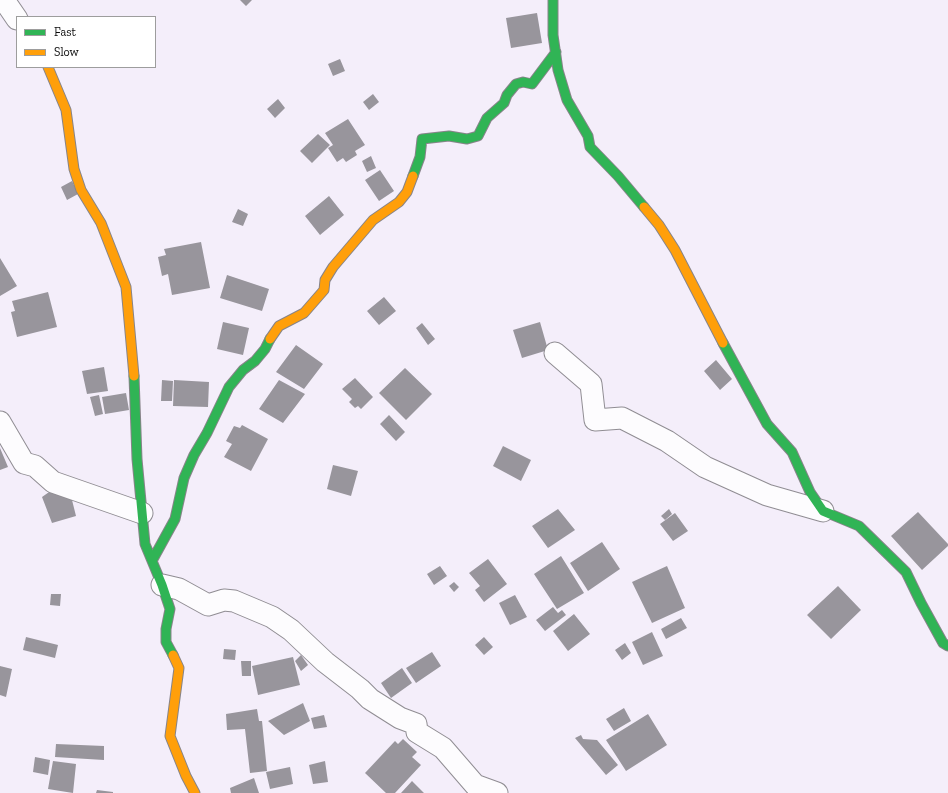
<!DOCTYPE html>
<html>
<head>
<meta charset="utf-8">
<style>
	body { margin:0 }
	#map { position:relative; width:948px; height:793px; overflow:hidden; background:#f4eefa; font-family:"Zilla Slab",serif }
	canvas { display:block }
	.legend { position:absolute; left:16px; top:16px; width:140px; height:52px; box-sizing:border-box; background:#fff; border:1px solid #9d9d9d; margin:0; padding:5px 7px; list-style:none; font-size:12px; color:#0b0b0b }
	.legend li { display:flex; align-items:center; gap:8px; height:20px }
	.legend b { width:20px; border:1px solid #9d9d9d }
</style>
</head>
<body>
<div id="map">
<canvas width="948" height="793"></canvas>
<ul class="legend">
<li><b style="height:5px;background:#30b455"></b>Fast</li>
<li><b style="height:5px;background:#ff9f0a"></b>Slow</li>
</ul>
</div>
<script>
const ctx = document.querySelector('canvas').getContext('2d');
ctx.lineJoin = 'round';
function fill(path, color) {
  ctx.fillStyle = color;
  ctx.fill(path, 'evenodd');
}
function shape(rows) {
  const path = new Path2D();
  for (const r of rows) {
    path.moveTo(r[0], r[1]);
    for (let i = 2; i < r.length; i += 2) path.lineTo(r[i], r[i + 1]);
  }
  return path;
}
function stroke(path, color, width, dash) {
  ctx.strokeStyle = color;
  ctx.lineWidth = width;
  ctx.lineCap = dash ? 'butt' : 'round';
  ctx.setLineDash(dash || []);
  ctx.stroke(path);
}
fill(shape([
	[240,0,252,0,246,6],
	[537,13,542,43,511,48,506,18],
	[340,59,345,71,333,76,328,64],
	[373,94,379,102,369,110,363,102],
	[278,99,285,108,275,118,267,109],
	[348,119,365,145,355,151,357,155,346,162,343,158,337,162,328,148,333,145,325,133],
	[318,134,330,145,312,163,300,151],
	[371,156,376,168,367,172,362,161],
	[380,170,394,191,379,201,365,180],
	[72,181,78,194,67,200,61,187],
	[329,196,344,215,320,235,305,216],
	[238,209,248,214,243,226,232,222],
	[201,242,210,288,172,295,168,274,162,276,158,257,166,255,164,249],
	[0,258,17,286,0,296],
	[227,275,269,289,262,311,220,298],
	[48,292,57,327,17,337,11,312,15,311,12,301],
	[384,297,396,311,379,325,367,311],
	[223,322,249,328,243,355,217,349],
	[540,322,548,350,522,358,513,330],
	[422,323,435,339,428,345,416,328],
	[296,345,323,364,304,389,276,372],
	[716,360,732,379,720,390,704,371],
	[104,367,108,391,87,394,82,371],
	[405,368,432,394,406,420,379,393],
	[355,378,373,397,361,409,358,406,355,408,349,402,352,399,342,389],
	[162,380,173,381,172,401,161,401],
	[174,380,209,382,208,407,173,406],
	[279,380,305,394,283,423,259,409],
	[126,393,129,410,105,414,102,397],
	[99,395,103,414,95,416,90,397],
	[389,415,405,432,396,441,380,424],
	[242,425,268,439,251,471,224,457,232,444,226,441,234,426,240,428],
	[503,446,531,460,521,481,493,466],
	[0,448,8,467,0,470],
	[333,465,358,471,351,496,327,489],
	[52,490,71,496,76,516,52,523,42,497],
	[558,509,575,530,548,548,532,526],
	[669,509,672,514,665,520,661,516],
	[918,512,948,544,948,546,922,570,891,536],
	[675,513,688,531,673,541,660,524],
	[602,542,620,569,588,591,570,563],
	[561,556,584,593,557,609,534,574],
	[488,559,507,584,484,602,475,590,480,586,469,573],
	[440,566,447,576,434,585,427,574],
	[667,566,685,608,652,623,632,582],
	[454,582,459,587,454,592,449,586],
	[838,586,861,610,831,639,807,615],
	[51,594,61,594,60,606,50,605],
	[515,595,527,617,510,625,499,603],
	[553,607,558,613,562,610,566,615,545,631,536,620],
	[574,614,590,634,568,651,553,631],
	[681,618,687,628,666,639,661,629],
	[652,632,663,656,643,665,632,642],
	[26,637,58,645,55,658,23,650],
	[484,637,493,647,484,655,475,645],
	[625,643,631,653,622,660,615,650],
	[224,649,236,650,235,660,223,659],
	[432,652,441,666,416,683,406,668],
	[301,655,308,665,301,671,295,661],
	[293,657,300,685,258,695,252,666],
	[241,661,251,661,251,676,242,676],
	[0,666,12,669,6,697,0,695],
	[402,668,412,683,391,698,381,683],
	[303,703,310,721,284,735,268,721],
	[624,708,631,721,614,731,606,719],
	[257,709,259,721,262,721,267,771,250,773,245,729,227,730,226,714],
	[648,714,667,745,626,771,606,740],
	[324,715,327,727,314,729,311,718],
	[581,735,583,739,597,740,618,765,606,775,575,738],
	[403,739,417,752,412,757,421,765,395,793,386,793,365,773,395,741,398,744],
	[56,744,104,746,104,760,55,757],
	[35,757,50,760,48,775,33,772],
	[53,761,76,764,73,793,48,789],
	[325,761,328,782,313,784,309,765],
	[290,767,293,784,270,789,266,772],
	[254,778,259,793,231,793,230,788],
	[412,781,424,793,401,793],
	[97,790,113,792,113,793,96,793]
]), '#98959c');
const street = shape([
	[4,0,17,19],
	[555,353,591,384,595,420,622,418,667,441,705,467,767,495,823,511],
	[0,422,24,463,35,466,53,482,142,513],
	[162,585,179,589,208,605,224,600,234,601,272,617,291,630,325,662,360,689,370,699,400,718,416,724,417,732,443,748,475,785,497,793]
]);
const fast = shape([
	[553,0,553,35,558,70,567,100,588,136,590,147,618,176,644,207],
	[413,176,420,157,422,139,449,136,467,139,478,136,487,118,504,103,507,95,516,84,523,82,532,84,556,52],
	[723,343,767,424,792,452,810,492,823,511,859,526,906,572,921,603,943,643,948,646],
	[134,376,137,459,145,544,162,585,170,609,166,629,166,642,173,655],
	[153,559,175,519,184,478,194,455,207,433,229,387,243,370,255,361,265,349,270,339]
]);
const slow = shape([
	[48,67,66,110,74,169,81,190,101,223,126,287,134,376],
	[644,207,659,225,675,250,723,343],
	[270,339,279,326,304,313,324,290,325,280,333,267,373,220,399,202,407,192,413,176],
	[173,655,179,668,170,736,186,776,195,793]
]);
stroke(street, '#908d93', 23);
stroke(fast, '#878489', 11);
stroke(slow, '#878489', 11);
stroke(street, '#fdfcfe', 21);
stroke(fast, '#30b455', 9);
stroke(slow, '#ff9f0a', 9);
</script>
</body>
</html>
